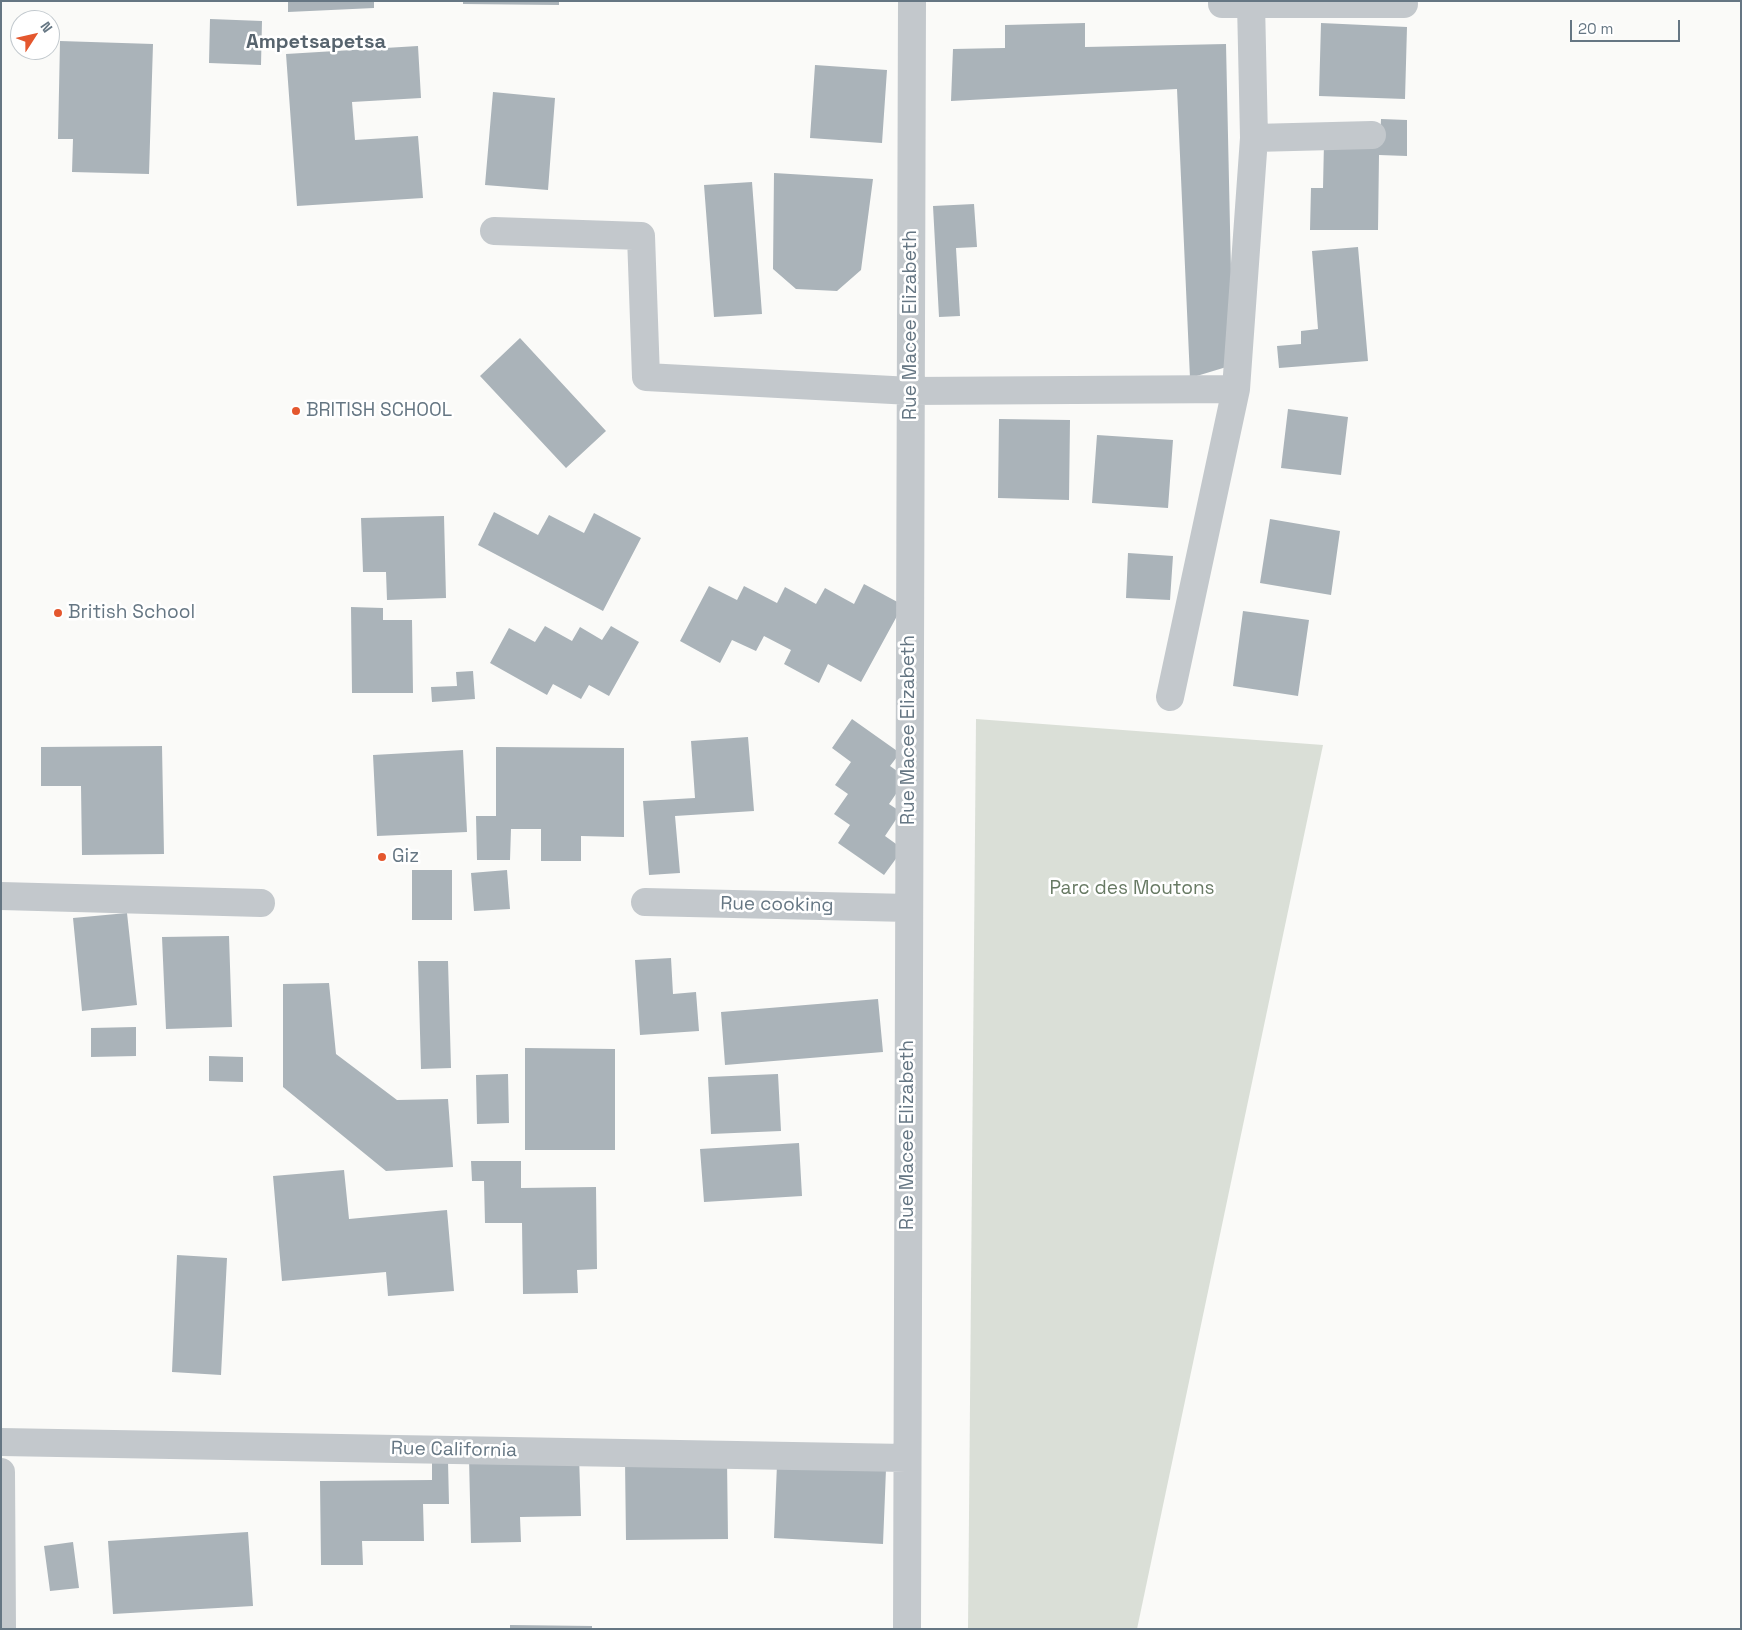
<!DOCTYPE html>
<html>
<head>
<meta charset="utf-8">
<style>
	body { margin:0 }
	#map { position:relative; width:1742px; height:1630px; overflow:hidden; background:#fafaf8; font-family:"Space Grotesk",sans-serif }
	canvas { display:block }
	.frame { position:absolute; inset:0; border:2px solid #657683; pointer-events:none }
	.north { position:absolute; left:10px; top:10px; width:50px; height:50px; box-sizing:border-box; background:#fff; border:1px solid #c1c8cd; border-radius:50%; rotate:55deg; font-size:14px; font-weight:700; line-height:20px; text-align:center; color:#657683 }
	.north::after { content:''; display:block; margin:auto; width:18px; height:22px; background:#e4572e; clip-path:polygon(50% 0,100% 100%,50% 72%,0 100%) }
	.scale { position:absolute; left:1570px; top:20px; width:110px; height:22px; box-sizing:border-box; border:2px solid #657683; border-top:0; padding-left:6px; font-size:15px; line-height:18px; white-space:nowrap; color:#657683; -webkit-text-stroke:4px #fff; paint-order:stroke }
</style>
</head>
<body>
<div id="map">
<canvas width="1742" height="1630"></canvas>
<div class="frame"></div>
<div class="north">N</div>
<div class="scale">20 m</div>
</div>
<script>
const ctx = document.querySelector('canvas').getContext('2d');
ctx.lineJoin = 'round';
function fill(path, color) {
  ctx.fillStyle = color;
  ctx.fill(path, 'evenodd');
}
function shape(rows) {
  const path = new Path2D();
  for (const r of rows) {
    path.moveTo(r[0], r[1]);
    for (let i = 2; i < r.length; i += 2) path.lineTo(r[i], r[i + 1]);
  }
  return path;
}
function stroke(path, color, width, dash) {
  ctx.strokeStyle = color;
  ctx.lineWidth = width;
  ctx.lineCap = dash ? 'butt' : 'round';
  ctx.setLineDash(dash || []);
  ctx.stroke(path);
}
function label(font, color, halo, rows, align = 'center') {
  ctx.font = font + ' "Space Grotesk",sans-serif';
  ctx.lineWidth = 5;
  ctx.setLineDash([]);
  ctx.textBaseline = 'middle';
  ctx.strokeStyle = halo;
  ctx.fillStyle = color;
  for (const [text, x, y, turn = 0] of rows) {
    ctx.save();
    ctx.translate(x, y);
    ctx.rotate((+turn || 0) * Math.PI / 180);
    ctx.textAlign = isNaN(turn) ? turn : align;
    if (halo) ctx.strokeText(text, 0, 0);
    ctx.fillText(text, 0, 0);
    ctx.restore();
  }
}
fill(shape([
	[976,719,1323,745,1137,1629,968,1629]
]), '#dadfd7');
fill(shape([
	[288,1,374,1,374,8,288,12],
	[463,1,559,1,559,5,463,4],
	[210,19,262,21,261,65,209,63],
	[1085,23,1085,47,1226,44,1233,365,1190,378,1177,89,951,101,953,49,1005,48,1005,25],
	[1321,23,1407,27,1405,99,1319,96],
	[60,41,153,44,149,174,72,172,73,139,58,139],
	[418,46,421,98,352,102,355,140,418,136,423,198,297,206,286,54],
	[815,65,887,70,882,143,810,138],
	[493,92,555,98,548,190,485,185],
	[1381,119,1407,120,1407,156,1379,155,1378,230,1310,230,1311,188,1323,188,1324,142,1380,143],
	[774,173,873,179,861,270,837,291,796,289,773,269],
	[752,182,762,314,714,317,704,185],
	[974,204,977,247,956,248,960,316,939,317,933,206],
	[1358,247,1368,361,1279,368,1277,346,1301,344,1301,331,1318,329,1312,251],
	[520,338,606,431,566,468,480,376],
	[1288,409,1348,417,1341,475,1281,468],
	[999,419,1070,420,1069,500,998,498],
	[1097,435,1173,440,1168,508,1092,503],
	[494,512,538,535,549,515,584,533,594,513,641,538,603,611,478,545],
	[444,516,446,598,387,600,386,572,363,572,361,518],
	[1270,519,1340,531,1331,595,1260,583],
	[1128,553,1173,556,1170,600,1126,598],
	[864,584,903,605,861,682,828,664,819,683,784,664,791,650,764,636,756,651,732,640,720,663,680,641,709,586,737,600,744,586,777,603,785,587,816,604,825,588,854,604],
	[351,607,383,608,383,620,412,620,413,693,352,693],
	[1243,611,1309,620,1298,696,1233,686],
	[545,626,572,641,580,627,602,640,611,626,639,642,609,696,589,685,581,699,553,684,547,695,490,663,509,628,535,642],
	[473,671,475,699,432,702,431,687,457,686,456,672],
	[852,719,900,753,890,766,907,778,889,804,901,812,885,836,903,849,884,875,838,843,850,825,834,814,848,794,835,785,851,762,832,748],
	[748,737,754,811,675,816,680,873,649,875,643,801,695,798,691,741],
	[162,746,164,854,82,855,81,786,41,786,41,747],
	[496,747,624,748,624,837,581,836,581,861,541,861,541,829,511,829,510,860,477,860,476,816,496,816],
	[463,750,467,832,377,836,373,755],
	[412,870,452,870,452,920,412,920],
	[507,870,510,909,474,911,471,873],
	[127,913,137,1005,82,1011,73,918],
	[229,936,232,1027,166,1029,162,937],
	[671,958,673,994,696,992,699,1031,640,1035,635,960],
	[418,961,448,961,451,1068,421,1069],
	[329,983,336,1054,397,1100,448,1099,453,1167,386,1171,283,1087,283,984],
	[878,999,883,1052,725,1065,721,1012],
	[136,1027,136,1056,91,1057,91,1028],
	[525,1048,615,1049,615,1150,525,1150],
	[209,1056,243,1057,243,1082,209,1081],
	[508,1074,509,1123,477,1124,476,1075],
	[778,1074,781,1131,711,1134,708,1077],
	[799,1143,802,1196,704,1202,700,1149],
	[471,1161,521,1161,521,1188,596,1187,597,1269,577,1270,578,1293,523,1294,522,1223,485,1223,484,1181,472,1181],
	[344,1170,349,1219,447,1210,454,1291,388,1296,386,1272,282,1281,273,1176],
	[177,1255,227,1258,221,1375,172,1372],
	[579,1456,581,1516,520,1517,521,1542,471,1543,469,1458],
	[727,1460,728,1539,626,1540,625,1461],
	[432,1461,448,1461,449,1504,423,1504,424,1541,362,1541,363,1565,321,1565,320,1481,432,1480],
	[777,1464,886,1469,883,1544,774,1538],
	[248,1532,253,1606,113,1614,108,1541],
	[73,1542,79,1588,50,1591,44,1546],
	[510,1625,592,1626,592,1629,510,1629]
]), '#aab3b9');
stroke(shape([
	[1222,1,1222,4,1404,4],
	[1251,3,1254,138],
	[494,231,641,236,646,377,911,391,1236,389,1170,697],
	[1236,389,1254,138,1372,135],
	[1,896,261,903],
	[645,902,909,908],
	[1,1442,906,1458],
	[1,1472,2,1629],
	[907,1629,912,1]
]), '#c3c8cc', 28);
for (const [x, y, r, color] of [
	[296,411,5,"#e4572e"],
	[58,613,5,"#e4572e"],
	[382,857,5,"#e4572e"]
]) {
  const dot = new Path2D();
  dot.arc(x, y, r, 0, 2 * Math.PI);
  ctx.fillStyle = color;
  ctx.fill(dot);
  stroke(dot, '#fff', 2);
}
label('19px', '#657683', '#fff', [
	["Rue Macee Elizabeth",911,325,-90],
	["Rue Macee Elizabeth",909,730,-90],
	["Rue cooking",777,905,1],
	["Rue Macee Elizabeth",908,1135,-90],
	["Rue California",454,1450,1]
]);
label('19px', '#657683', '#fff', [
	["BRITISH SCHOOL",306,411],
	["British School",68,613],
	["Giz",392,857]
], 'left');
label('19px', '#687a64', '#fff', [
	["Parc des Moutons",1132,889]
]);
label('bold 20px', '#57646e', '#fff', [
	["Ampetsapetsa",316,43]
]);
</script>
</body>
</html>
